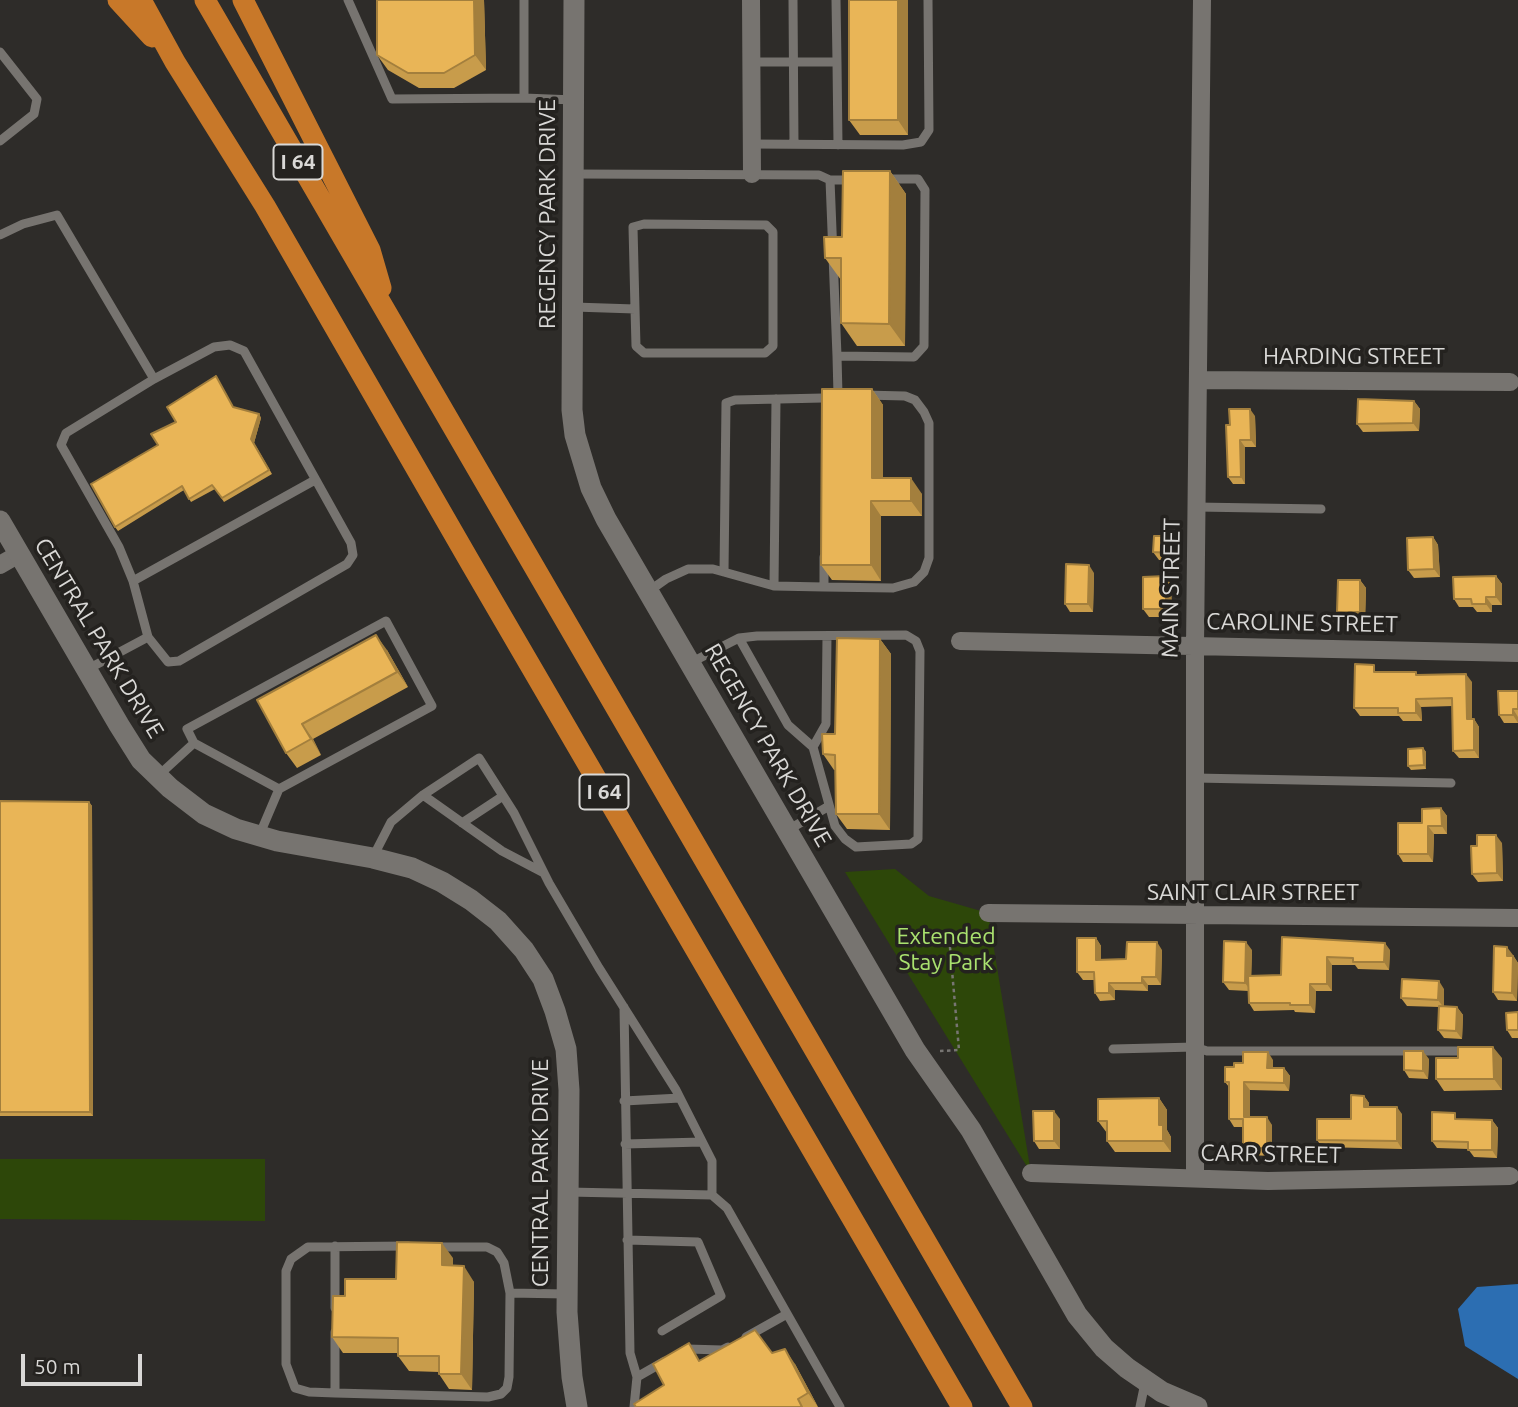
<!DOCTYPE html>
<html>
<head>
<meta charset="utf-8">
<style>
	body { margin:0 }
	#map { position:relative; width:1518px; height:1407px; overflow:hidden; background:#2e2c29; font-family:Ubuntu,sans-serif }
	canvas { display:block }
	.scale { position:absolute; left:21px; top:1354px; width:121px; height:32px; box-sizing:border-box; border:4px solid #d9d8d6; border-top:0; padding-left:9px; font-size:21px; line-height:24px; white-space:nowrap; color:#d9d8d6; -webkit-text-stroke:5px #24221f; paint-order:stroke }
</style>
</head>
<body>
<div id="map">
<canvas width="1518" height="1407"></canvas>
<div class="scale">50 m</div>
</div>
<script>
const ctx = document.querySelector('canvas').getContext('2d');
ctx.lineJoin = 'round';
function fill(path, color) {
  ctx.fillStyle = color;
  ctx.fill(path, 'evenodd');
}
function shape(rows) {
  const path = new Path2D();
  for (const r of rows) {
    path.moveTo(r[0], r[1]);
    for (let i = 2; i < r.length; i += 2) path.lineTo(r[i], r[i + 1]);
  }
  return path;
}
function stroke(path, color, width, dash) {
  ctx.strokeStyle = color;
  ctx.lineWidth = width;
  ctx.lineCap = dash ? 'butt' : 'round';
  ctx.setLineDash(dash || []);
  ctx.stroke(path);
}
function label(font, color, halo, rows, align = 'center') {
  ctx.font = font + ' Ubuntu,sans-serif';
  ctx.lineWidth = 7;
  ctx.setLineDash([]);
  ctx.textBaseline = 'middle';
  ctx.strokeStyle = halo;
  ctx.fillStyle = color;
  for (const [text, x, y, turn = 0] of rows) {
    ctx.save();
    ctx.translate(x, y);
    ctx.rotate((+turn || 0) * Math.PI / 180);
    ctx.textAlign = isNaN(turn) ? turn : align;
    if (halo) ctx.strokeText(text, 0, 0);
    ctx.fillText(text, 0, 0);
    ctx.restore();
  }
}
fill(shape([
	[895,869,929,896,988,913,1031,1173,845,872],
	[0,1159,265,1159,265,1221,0,1219]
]), '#2d4709');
fill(shape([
	[1518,1284,1518,1379,1465,1346,1458,1309,1477,1287]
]), '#2c6eb2');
stroke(shape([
	[940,1051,959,1050,949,936]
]), '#777572', 2.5, [3.5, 3.5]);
stroke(shape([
	[348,0,392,99,524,98],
	[524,0,524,98,574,100],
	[793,0,794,144],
	[836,0,837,62],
	[0,52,37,99,34,114,0,141],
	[751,62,837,62,838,145],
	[751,144,903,145,921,142,929,130,928,0],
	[574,174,819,175,830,180,854,180],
	[830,180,837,356,838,395,835,396],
	[0,235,23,224,57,215,154,379,214,347,230,345,244,351,351,543,353,555,347,564,179,661,168,662,148,637,88,669],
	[574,307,635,309,633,227,644,224,766,225,773,232,773,346,765,353,644,353,636,346,635,309],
	[837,356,914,357,924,346,925,190,918,179,886,179],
	[1196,507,1321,509],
	[724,572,726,403,735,400,823,398],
	[133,581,315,480],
	[774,586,776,399],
	[824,587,893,588,914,582,924,572,929,558,929,423,924,412,915,400,905,396,864,395],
	[649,591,666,579,688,569,713,569,774,586,824,587,824,557],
	[148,637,133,581,119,547,61,445,66,433,154,379],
	[690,663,739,638,757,636,906,635,916,641,920,651,918,839,911,844,856,847,845,839,835,826,813,747,788,725,739,638],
	[813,747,826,724,827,636],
	[159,775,194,743,187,729,386,621,432,706,279,789,194,743],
	[1195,778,1451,783],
	[423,795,502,851,544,873],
	[462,823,503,796],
	[788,830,829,806],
	[259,836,279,789],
	[373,857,391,822,423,795,479,758,514,813,549,883,599,968,676,1090,712,1161,712,1195],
	[624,1007,630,1353,637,1377,665,1361],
	[1113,1049,1195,1047,1207,1051,1468,1051],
	[624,1101,680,1098],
	[625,1144,702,1142],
	[568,1192,712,1195,727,1208,840,1407],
	[627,1240,698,1242,721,1296,662,1331],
	[335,1246,335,1308],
	[408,1246,308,1247,291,1259,286,1271,286,1364,295,1388,309,1392,335,1393,488,1397,501,1394,507,1388,509,1377,510,1293,566,1294],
	[433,1247,487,1247,497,1252,504,1263,510,1293],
	[335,1332,335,1393],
	[746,1337,787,1314],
	[683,1351,687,1349,722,1350,728,1347],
	[634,1407,637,1377],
	[1140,1407,1145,1383]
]), '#777470', 9);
stroke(shape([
	[751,0,752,174],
	[1198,380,1510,382],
	[0,565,19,554],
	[960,641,1518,653],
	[988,913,1518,918],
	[1031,1173,1268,1181,1510,1176],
	[1195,1177,1195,646,1202,0]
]), '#777470', 18);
stroke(shape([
	[574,0,572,410,575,435,591,488,606,519,915,1050,971,1130,1077,1315,1104,1348,1127,1368,1162,1392,1197,1407],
	[0,521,119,725,141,760,170,788,204,814,236,829,277,841,373,858,412,868,442,882,471,900,498,921,524,950,543,979,555,1011,566,1049,569,1090,567,1312,572,1377,577,1407]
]), '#777470', 21);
stroke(shape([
	[118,0,152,37],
	[141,0,175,62,265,206,470,562,962,1407],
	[205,0,1022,1407],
	[243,0,370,250,381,288]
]), '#c87829', 21);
fill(shape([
	[377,0,484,0,486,70,454,88,419,88,388,70,377,55],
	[849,0,908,0,908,135,860,135,849,120],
	[890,171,906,194,905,346,857,346,841,323,841,280,825,258,842,237],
	[872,389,883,405,883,478,922,494,922,516,881,516,881,581,832,580,821,565],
	[1414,401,1420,409,1419,431,1363,432,1357,424],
	[234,407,259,414,261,418,254,443,272,474,224,502,215,489,191,502,184,490,118,531,115,527],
	[1255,416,1256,447,1245,447,1245,484,1233,484,1228,477,1230,425],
	[1172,536,1178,544,1177,560,1159,560,1153,552],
	[1433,537,1438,545,1440,577,1414,578,1408,570],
	[1094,573,1093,612,1070,612,1065,604],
	[1496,576,1502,584,1502,605,1492,605,1492,612,1477,612,1473,607,1459,607,1454,599],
	[1360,580,1366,588,1365,620,1343,619,1337,612],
	[1171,584,1172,617,1149,617,1143,609],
	[880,639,891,654,890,830,847,829,836,814,835,770,834,770,823,754,835,734],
	[387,650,408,687,313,739,321,755,297,768,286,753,257,700],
	[1379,672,1418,675,1472,682,1472,719,1474,719,1479,727,1479,758,1459,758,1453,751,1453,706,1421,707,1422,721,1403,721,1399,716,1360,716,1354,708],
	[1518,691,1518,723,1504,723,1499,715],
	[1423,748,1426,752,1426,769,1411,770,1408,766],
	[0,801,89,802,92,806,93,1116,0,1116],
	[1441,808,1447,816,1447,834,1434,834,1433,862,1403,862,1398,854,1422,823],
	[1502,843,1503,881,1478,882,1472,874],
	[1282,937,1390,950,1389,970,1358,969,1355,965,1332,965,1332,991,1316,991,1315,1013,1295,1012,1294,1010,1254,1011,1249,1003,1249,991,1229,990,1223,982,1252,950,1251,976,1281,975],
	[1096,938,1101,946,1101,960,1126,959,1162,950,1161,985,1148,985,1148,991,1115,990,1115,1000,1100,1001,1095,993,1095,980,1083,980,1077,972],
	[1513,955,1518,963,1517,1001,1498,1000,1493,992],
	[1444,989,1444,1006,1457,1007,1463,1015,1462,1039,1444,1038,1438,1030,1439,1007,1407,1006,1401,998],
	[1518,1012,1518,1038,1512,1038,1507,1030],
	[1502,1058,1502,1090,1444,1091,1436,1079],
	[1429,1059,1428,1079,1409,1078,1404,1070],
	[1273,1060,1273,1068,1284,1068,1290,1076,1289,1091,1250,1090,1250,1117,1272,1125,1272,1156,1248,1155,1243,1148,1243,1127,1234,1127,1229,1119,1229,1087,1225,1082,1243,1063],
	[1364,1096,1369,1103,1369,1107,1402,1114,1402,1149,1322,1147,1317,1140,1351,1119],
	[1159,1098,1167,1110,1167,1130,1171,1137,1171,1152,1115,1152,1107,1141,1107,1133,1098,1121],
	[1060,1119,1060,1149,1039,1149,1034,1141],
	[1459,1119,1492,1120,1498,1128,1497,1158,1474,1157,1468,1149,1437,1148,1432,1141],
	[453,1258,453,1266,474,1282,472,1390,449,1389,439,1374,439,1372,409,1371,398,1356,398,1353,343,1353,332,1337,345,1296],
	[772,1353,795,1364,818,1407,636,1407,664,1385,700,1360]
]), '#c89c4b');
fill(shape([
	[474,0,484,0,486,70,475,55],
	[898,0,908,0,908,135,898,120],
	[890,171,906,194,905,346,889,324],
	[872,389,883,405,883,494,872,478],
	[1414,401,1420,409,1419,431,1413,423],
	[1250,409,1255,416,1256,447,1251,440],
	[259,414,261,418,254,443,272,474,251,439],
	[1240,440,1245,447,1245,484,1241,477],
	[911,478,922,494,922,516,911,501],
	[871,501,881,516,881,581,871,565],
	[1172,536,1178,544,1177,560,1172,553],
	[1433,537,1438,545,1440,577,1434,569],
	[1089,565,1094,573,1093,612,1088,604],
	[1166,576,1171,584,1172,617,1166,609],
	[1496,576,1502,584,1502,605,1496,597],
	[1360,580,1366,588,1365,620,1360,612],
	[1486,597,1492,605,1492,612,1486,604],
	[376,635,387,650,408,687,397,672],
	[880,639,891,654,890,830,879,814],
	[1466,674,1472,682,1472,727,1467,719],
	[1416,699,1421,707,1422,721,1416,713],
	[1513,709,1518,717,1518,723,1513,715],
	[1474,719,1479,727,1479,758,1474,750],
	[302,724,313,739,321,755,311,739],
	[1423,748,1426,752,1426,769,1424,765],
	[89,802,92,806,93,1116,90,1112],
	[1441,808,1447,816,1447,834,1442,826],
	[1428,826,1434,834,1433,862,1428,854],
	[1496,835,1502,843,1503,881,1497,873],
	[1096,938,1101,946,1101,968,1096,960],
	[1157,942,1162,950,1161,985,1156,977],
	[1246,942,1252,950,1251,991,1245,983],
	[1385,943,1390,950,1389,970,1384,962],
	[1507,947,1513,955,1513,963,1507,956],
	[1513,956,1518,963,1517,1001,1512,993],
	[1327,957,1332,965,1332,991,1327,984],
	[1142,977,1148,985,1148,991,1142,983],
	[1439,981,1444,989,1444,1008,1438,1000],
	[1109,983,1115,990,1115,1000,1109,993],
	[1310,984,1316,991,1315,1013,1310,1005],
	[1457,1007,1463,1015,1462,1039,1456,1031],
	[1493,1047,1502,1058,1502,1090,1494,1079],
	[1423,1051,1429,1059,1428,1079,1423,1071],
	[1268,1052,1273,1060,1273,1076,1267,1068],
	[1284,1068,1290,1076,1289,1091,1284,1083],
	[1244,1082,1250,1090,1250,1125,1244,1117],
	[1364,1096,1369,1103,1369,1114,1364,1107],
	[1159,1098,1167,1110,1167,1130,1171,1137,1171,1152,1163,1141,1159,1125],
	[1397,1107,1402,1114,1402,1149,1397,1141],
	[1054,1111,1060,1119,1060,1149,1054,1141],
	[1267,1117,1272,1125,1272,1156,1267,1148],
	[1492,1120,1498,1128,1497,1158,1492,1150],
	[442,1243,453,1258,453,1281,442,1265],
	[464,1266,474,1282,472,1390,461,1374],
	[785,1349,795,1364,818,1407,808,1393]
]), '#a37f3d');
const building = shape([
	[377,0,474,0,475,55,444,73,408,73,377,55,377,0],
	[849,0,898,0,898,120,849,120,849,0],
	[843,171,890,171,889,324,841,323,841,258,825,258,824,237,842,237,843,171],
	[216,376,233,407,259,414,251,439,269,470,222,498,212,485,189,499,182,486,115,527,91,484,158,445,151,434,176,422,167,407,216,376],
	[822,389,872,389,872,478,911,478,911,501,871,501,871,565,821,565,822,389],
	[1358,399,1414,401,1413,423,1357,424,1358,399],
	[1229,409,1250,409,1251,440,1240,440,1241,477,1228,477,1226,425,1230,425,1229,409],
	[1154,536,1172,536,1172,553,1153,552,1154,536],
	[1433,537,1434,569,1408,570,1407,538,1433,537],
	[1066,564,1089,565,1088,604,1065,604,1066,564],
	[1166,576,1166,609,1143,609,1143,577,1166,576],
	[1496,576,1496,597,1486,597,1486,604,1472,604,1471,599,1454,599,1453,577,1496,576],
	[1338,580,1360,580,1360,612,1337,612,1338,580],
	[376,635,397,672,302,724,311,739,286,753,257,700,376,635],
	[837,638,880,639,879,814,836,814,835,755,823,754,822,734,835,734,837,638],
	[1355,664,1374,665,1374,672,1416,672,1416,675,1466,674,1467,719,1474,719,1474,750,1453,751,1452,698,1416,699,1416,713,1398,713,1398,708,1354,708,1355,664],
	[1498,691,1518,691,1518,709,1513,709,1513,715,1499,715,1498,691],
	[1423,748,1424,765,1408,766,1408,749,1423,748],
	[0,801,89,802,90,1112,0,1112,0,801],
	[1441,808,1442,826,1428,826,1428,854,1398,854,1398,823,1422,823,1422,809,1441,808],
	[1477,835,1496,835,1497,873,1472,874,1471,846,1477,846,1477,835],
	[1282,937,1385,943,1384,962,1353,962,1353,958,1327,957,1327,984,1310,984,1310,1005,1290,1005,1290,1003,1249,1003,1248,976,1281,975,1282,937],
	[1077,938,1096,938,1096,960,1126,959,1127,942,1157,942,1156,977,1142,977,1142,983,1109,983,1109,993,1095,993,1094,972,1077,972,1077,938],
	[1224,941,1246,942,1245,983,1223,982,1224,941],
	[1494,946,1507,947,1507,956,1513,956,1512,993,1493,992,1494,946],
	[1402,979,1439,981,1438,1000,1401,998,1402,979],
	[1439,1006,1457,1007,1456,1031,1438,1030,1439,1006],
	[1518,1012,1518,1030,1507,1030,1506,1013,1518,1012],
	[1458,1047,1493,1047,1494,1079,1436,1079,1436,1058,1458,1058,1458,1047],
	[1404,1051,1423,1051,1423,1071,1404,1070,1404,1051],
	[1243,1052,1268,1052,1267,1068,1284,1068,1284,1083,1244,1082,1244,1117,1267,1117,1267,1148,1243,1148,1243,1119,1229,1119,1229,1082,1225,1082,1225,1067,1234,1067,1234,1063,1243,1063,1243,1052],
	[1351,1095,1364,1096,1364,1107,1397,1107,1397,1141,1317,1140,1317,1119,1351,1119,1351,1095],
	[1159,1098,1159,1125,1163,1125,1163,1141,1107,1141,1107,1121,1098,1121,1098,1099,1159,1098],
	[1033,1111,1054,1111,1054,1141,1034,1141,1033,1111],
	[1432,1112,1455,1113,1455,1119,1492,1120,1492,1150,1468,1150,1468,1142,1432,1141,1432,1112],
	[397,1242,442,1243,442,1265,464,1266,461,1374,439,1374,439,1356,398,1356,398,1338,332,1337,333,1296,345,1296,345,1279,396,1279,397,1242],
	[755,1330,772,1353,785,1349,808,1393,798,1399,802,1407,636,1407,634,1404,664,1385,653,1364,689,1343,699,1361,755,1330]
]);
fill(building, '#e9b557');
stroke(building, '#a37f3d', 2);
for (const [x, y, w] of [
	[298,162,49],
	[604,792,49]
]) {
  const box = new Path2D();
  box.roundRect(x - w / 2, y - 17.5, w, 35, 5);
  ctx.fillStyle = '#24221f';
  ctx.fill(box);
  stroke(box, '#d9d8d6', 2);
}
label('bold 21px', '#d9d8d6', null, [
	["I 64",298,162],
	["I 64",604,792]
]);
label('23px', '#d9d8d6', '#24221f', [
	["REGENCY PARK DRIVE",547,214,-90],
	["HARDING STREET",1354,356],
	["MAIN STREET",1171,588,-89],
	["CAROLINE STREET",1302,623,1],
	["CENTRAL PARK DRIVE",99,638,59],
	["REGENCY PARK DRIVE",768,745,60],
	["SAINT CLAIR STREET",1253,892],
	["CARR STREET",1271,1154,1],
	["CENTRAL PARK DRIVE",540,1173,-90]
]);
label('23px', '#aae26f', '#24221f', [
	["Extended",946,936],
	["Stay Park",946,962]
]);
</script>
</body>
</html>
